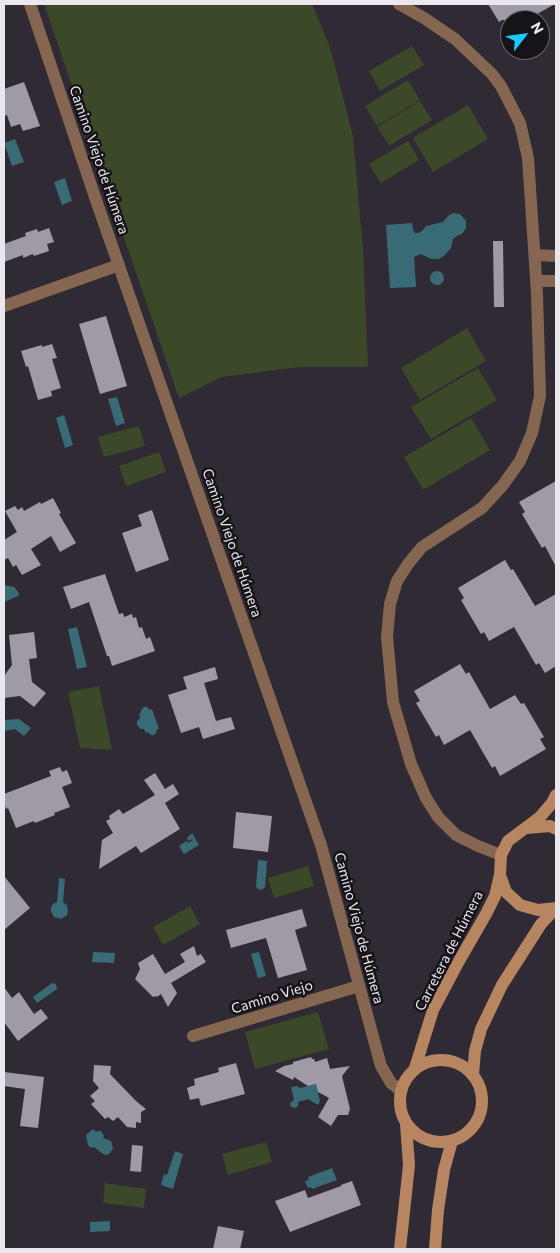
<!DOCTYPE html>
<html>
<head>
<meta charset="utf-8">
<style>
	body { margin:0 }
	#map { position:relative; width:560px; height:1253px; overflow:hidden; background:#2f2a34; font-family:Commissioner,sans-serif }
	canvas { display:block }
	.frame { position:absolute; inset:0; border:5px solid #eae7ee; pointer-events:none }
	.north { position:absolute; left:500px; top:10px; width:50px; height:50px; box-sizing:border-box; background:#161418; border:1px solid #6b686e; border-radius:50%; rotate:60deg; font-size:14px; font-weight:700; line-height:20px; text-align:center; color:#eae7ee }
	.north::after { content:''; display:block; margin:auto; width:18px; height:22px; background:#1acafc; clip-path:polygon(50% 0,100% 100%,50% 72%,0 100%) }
</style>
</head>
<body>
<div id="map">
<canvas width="560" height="1253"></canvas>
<div class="frame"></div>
<div class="north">N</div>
</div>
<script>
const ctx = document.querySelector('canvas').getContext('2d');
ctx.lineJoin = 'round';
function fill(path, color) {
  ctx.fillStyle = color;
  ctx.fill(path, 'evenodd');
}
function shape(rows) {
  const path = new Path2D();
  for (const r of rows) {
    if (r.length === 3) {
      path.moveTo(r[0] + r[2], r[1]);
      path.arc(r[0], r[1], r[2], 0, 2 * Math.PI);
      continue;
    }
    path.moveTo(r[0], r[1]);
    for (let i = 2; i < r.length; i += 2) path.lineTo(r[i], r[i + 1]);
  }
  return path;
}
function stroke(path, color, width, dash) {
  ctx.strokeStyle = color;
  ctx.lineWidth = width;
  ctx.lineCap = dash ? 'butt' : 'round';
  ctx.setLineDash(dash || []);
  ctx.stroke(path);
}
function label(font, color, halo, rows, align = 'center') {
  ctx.font = font + ' Commissioner,sans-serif';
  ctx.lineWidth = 5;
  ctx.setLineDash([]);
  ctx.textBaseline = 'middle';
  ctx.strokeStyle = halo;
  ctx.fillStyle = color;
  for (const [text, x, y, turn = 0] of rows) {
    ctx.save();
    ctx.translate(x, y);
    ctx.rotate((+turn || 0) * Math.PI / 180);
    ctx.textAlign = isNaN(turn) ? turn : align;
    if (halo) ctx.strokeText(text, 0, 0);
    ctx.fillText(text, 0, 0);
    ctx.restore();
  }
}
fill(shape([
	[44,4,312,4,330,47,353,136,363,250,368,367,300,367,221,377,179,398],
	[412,46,424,65,380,91,369,71],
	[408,80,420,100,377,126,365,106],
	[420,101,432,120,389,146,377,127],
	[468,105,488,139,433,172,413,138],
	[408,141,419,160,381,183,369,164],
	[467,328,486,361,420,400,401,368],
	[478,368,497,400,431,439,411,407],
	[471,418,490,450,423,490,404,457],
	[139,426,145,446,104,457,98,437],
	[159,452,166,472,126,486,119,466],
	[99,686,112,750,80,748,68,692],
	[308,866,314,886,274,898,268,878],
	[190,906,200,924,163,945,153,927],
	[318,1012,329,1049,255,1069,245,1032],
	[266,1142,272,1162,228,1175,222,1154],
	[105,1183,146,1189,144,1208,103,1203]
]), '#3b4929');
fill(shape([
	[15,139,24,162,12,166,4,143],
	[65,178,72,201,62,205,54,182],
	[453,213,460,214,466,221,466,228,462,234,457,236,453,239,451,248,445,255,439,259,431,259,421,254,414,257,416,287,390,288,386,225,412,223,413,230,415,233,418,233,422,231,426,226,443,222,448,216],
	[437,278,7],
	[117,397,125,423,116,426,108,399],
	[64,415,73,445,65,448,56,418],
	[4,585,14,587,19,593,18,596,4,602],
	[77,627,87,667,77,669,68,629],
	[144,707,147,707,150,710,152,709,159,729,157,729,156,733,154,735,151,735,148,732,146,733,144,729,141,729,137,725,137,721,140,718,139,714,141,713,141,710],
	[19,719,31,728,24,736,15,729,5,731,4,720],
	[192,833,199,845,184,854,179,846,186,841,188,843,193,840,192,839,188,841,187,838],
	[258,860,267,861,265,887,263,889,260,890,256,887],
	[59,878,65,879,63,902,67,905,68,911,67,915,61,919,54,917,51,911,51,908,53,904,57,902],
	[93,952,115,953,114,963,92,962],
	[259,952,266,976,258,978,251,954],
	[52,983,56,984,57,989,37,1003,33,997],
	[316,1084,320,1101,318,1105,308,1099,298,1102,298,1106,295,1108,291,1107,290,1103,294,1100,291,1087,297,1086,300,1088],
	[93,1129,96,1132,98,1131,101,1131,104,1136,103,1138,109,1140,111,1141,113,1148,110,1153,107,1155,103,1154,94,1147,91,1148,88,1145,86,1135],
	[175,1151,183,1154,173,1189,161,1185,164,1174,167,1175],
	[332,1168,337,1180,312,1189,311,1187,308,1188,305,1181,309,1180,308,1177],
	[110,1221,110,1231,90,1232,90,1222]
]), '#386b76');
fill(shape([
	[488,4,555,4,526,20,502,20,499,22],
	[24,82,40,126,23,131,20,124,11,127,7,115,4,116,4,89],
	[49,228,54,242,47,244,49,251,34,256,33,254,23,258,23,255,4,262,4,244,26,236,25,233,37,229,38,232],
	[493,241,503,241,504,307,494,307],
	[106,316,127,386,100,394,79,324],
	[52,344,57,358,52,359,61,388,51,391,52,396,38,400,28,366,26,367,21,351,42,345,42,347],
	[556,481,556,567,545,546,542,548,522,514,525,512,519,502],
	[53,498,61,513,59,514,76,543,60,552,51,536,31,549,41,565,22,575,16,565,13,567,8,558,4,560,4,540,17,532,5,511,15,506,18,510,22,507,24,511,40,502,41,504],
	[152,510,169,560,136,572,122,533,142,526,138,515],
	[505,560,511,570,513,569,535,606,556,594,556,666,545,673,539,663,536,665,514,627,489,641,484,632,481,634,461,600,464,598,458,588],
	[105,574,119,614,123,613,124,617,132,614,133,618,136,617,139,628,142,627,146,639,150,637,155,651,112,666,109,656,107,656,89,602,71,609,63,587],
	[34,632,37,658,29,659,32,682,46,693,34,707,20,696,4,698,4,676,12,665,9,635],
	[460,664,466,674,469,672,490,709,515,695,521,704,524,703,544,737,540,739,546,749,500,776,495,766,492,768,470,730,444,745,439,735,436,737,416,703,420,701,414,691],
	[215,667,218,679,204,683,216,721,231,717,235,729,203,739,199,727,181,733,168,695,187,689,183,677],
	[60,767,62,772,67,770,72,783,62,787,70,807,54,813,55,815,35,823,34,821,16,828,8,808,6,809,4,802,4,794,51,776,49,771],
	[155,773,165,789,173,784,179,794,165,803,180,829,141,853,136,846,99,869,102,840,113,833,106,821,110,819,109,816,119,809,123,814,155,795,144,780],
	[236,812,272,816,268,852,233,848],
	[4,876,30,908,4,930],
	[302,909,307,926,295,930,307,970,278,978,266,938,231,948,226,930],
	[194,946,197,956,201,954,206,962,171,983,177,993,168,1007,161,994,157,997,156,996,153,997,135,979,140,969,138,963,153,954,165,974,185,962,180,954],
	[4,987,12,998,19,992,34,1014,41,1009,48,1018,18,1041,4,1022],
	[311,1057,312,1059,314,1059,315,1062,327,1058,330,1069,350,1066,342,1076,350,1109,348,1115,338,1115,331,1126,318,1117,329,1098,318,1092,316,1084,308,1086,294,1077,293,1080,275,1071,284,1066,293,1064,293,1062],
	[236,1063,245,1094,201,1106,199,1098,190,1100,187,1088,195,1085,194,1079,219,1072,218,1068],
	[94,1065,111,1066,110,1074,136,1101,146,1109,141,1112,141,1123,136,1122,136,1128,127,1127,118,1117,113,1121,108,1117,105,1119,91,1104,95,1101,90,1096,99,1088,93,1081],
	[4,1072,44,1077,38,1128,20,1126,25,1089,4,1086],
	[132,1145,143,1146,141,1172,130,1171],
	[352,1181,361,1205,290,1232,275,1201,305,1190,308,1198,341,1186,341,1185],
	[218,1226,244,1231,240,1249,213,1249]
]), '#a09aa7');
stroke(shape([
	[30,4,96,200,321,845,381,1066,391,1083,400,1090],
	[399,4,424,18,455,39,492,74,501,86,520,123,528,158,537,294,540,396,532,433,520,461,503,485,482,508,422,547,408,564,397,581,390,604,387,637,393,702,411,764,426,798,438,817,456,835,478,846,501,855],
	[535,255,556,256],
	[537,281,556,281],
	[4,306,119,265],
	[193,1036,359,986]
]), '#856650', 12);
stroke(shape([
	[556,795,552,803,540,817,508,841,501,855,500,875,506,892,520,905,538,910,556,908],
	[527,828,550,826,556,829],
	[441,1101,41],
	[415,1068,433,1010,459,961,486,914,495,896,500,875],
	[473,1075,475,1051,481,1029,502,985,541,924,556,908],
	[400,1249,409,1165,406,1124],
	[435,1249,438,1210,444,1170,452,1141]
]), '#b88561', 12);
label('14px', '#eae7ee', '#161418', [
	["Camino Viejo de Húmera",99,160,71],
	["Camino Viejo de Húmera",232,543,71],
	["Camino Viejo de Húmera",359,928,75],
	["Carretera de Húmera",449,951,-63],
	["Camino Viejo",272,997,-17]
]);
</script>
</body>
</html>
